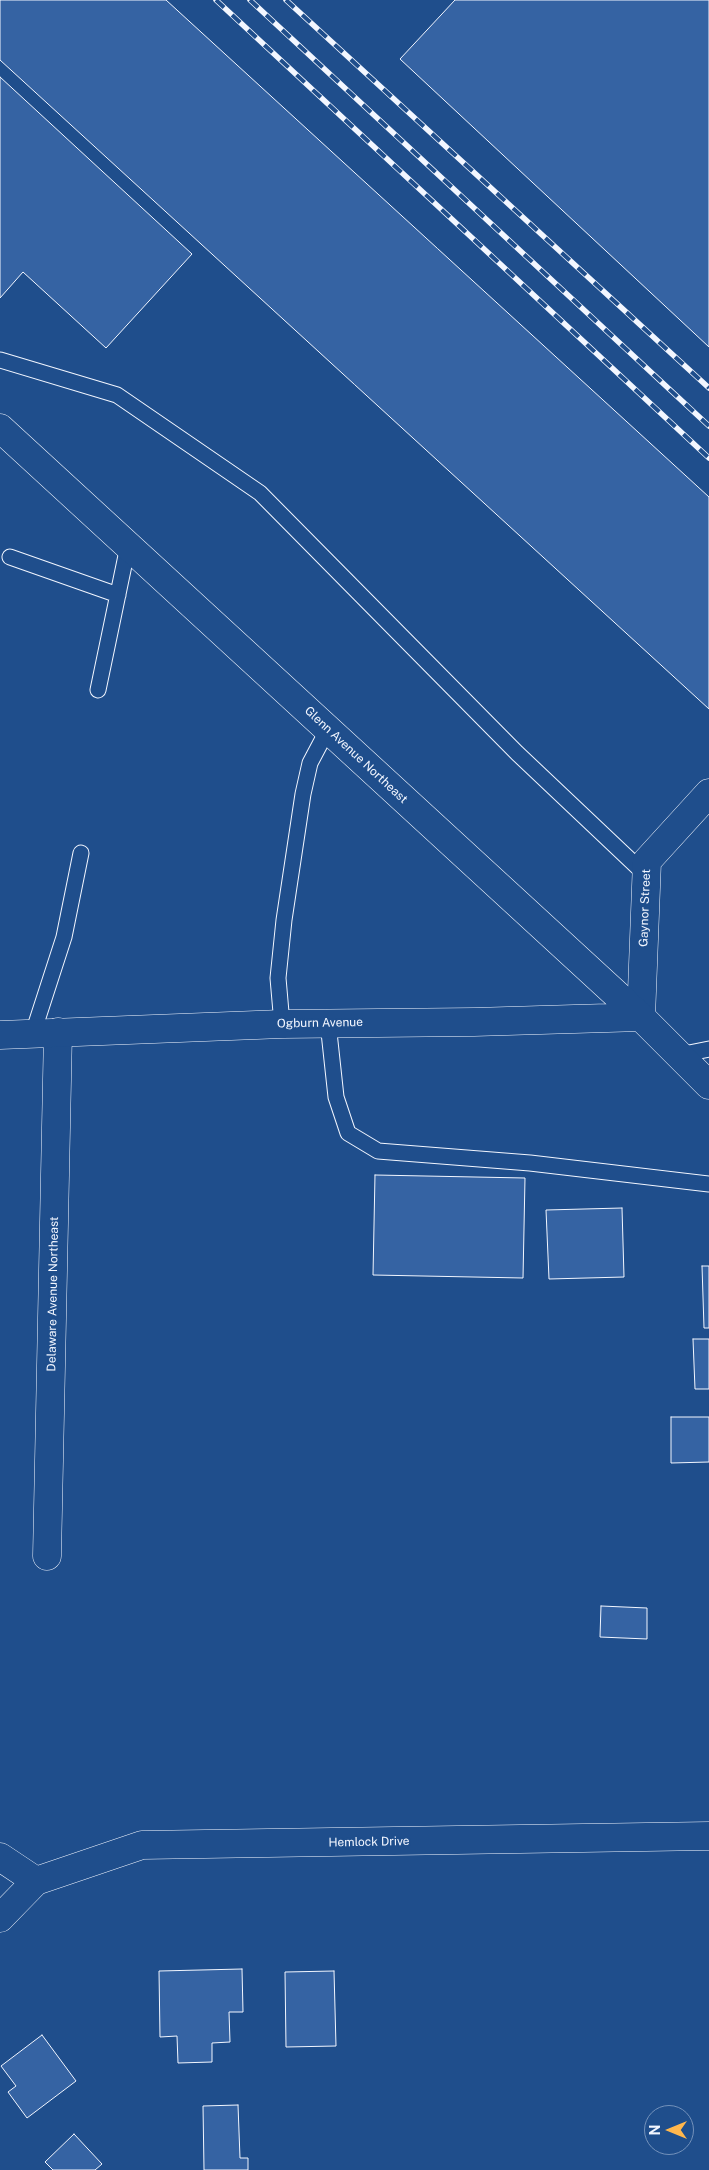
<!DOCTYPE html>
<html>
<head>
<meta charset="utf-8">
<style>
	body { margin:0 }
	#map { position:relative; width:709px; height:2170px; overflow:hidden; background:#1f4e8c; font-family:"Public Sans",sans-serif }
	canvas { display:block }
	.north { position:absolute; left:644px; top:2105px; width:50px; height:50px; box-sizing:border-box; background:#1f4e8c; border:1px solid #7391ba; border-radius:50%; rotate:270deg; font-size:14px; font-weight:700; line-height:20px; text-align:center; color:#f2f6ff }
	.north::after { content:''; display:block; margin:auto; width:18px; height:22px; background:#ffb74d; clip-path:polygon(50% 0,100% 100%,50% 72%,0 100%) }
</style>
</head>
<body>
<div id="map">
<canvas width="709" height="2170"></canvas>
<div class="north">N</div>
</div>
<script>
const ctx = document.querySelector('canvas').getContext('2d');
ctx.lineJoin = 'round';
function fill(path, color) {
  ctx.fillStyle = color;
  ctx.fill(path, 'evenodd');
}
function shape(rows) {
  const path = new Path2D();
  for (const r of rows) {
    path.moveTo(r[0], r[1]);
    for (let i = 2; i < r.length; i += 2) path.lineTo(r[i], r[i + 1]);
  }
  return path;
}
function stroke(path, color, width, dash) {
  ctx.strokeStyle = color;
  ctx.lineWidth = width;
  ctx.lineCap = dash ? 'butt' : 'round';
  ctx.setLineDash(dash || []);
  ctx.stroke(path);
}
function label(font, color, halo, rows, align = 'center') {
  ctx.font = font + ' "Public Sans",sans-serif';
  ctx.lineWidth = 4;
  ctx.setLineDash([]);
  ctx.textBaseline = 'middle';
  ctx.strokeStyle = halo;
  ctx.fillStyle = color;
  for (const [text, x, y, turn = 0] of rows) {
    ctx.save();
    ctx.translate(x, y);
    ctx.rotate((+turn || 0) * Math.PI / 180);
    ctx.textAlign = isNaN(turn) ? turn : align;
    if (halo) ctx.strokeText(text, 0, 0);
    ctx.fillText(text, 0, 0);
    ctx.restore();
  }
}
const building = shape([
	[0,0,166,0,709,497,709,709,0,60,0,0],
	[455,0,709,0,709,347,400,59,455,0],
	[0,77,192,254,106,348,23,272,0,298,0,77],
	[375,1175,525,1178,523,1278,373,1275,375,1175],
	[622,1208,624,1277,549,1279,546,1210,622,1208],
	[702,1266,709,1266,709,1328,704,1328,702,1266],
	[693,1339,709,1339,709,1389,695,1389,693,1339],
	[671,1417,709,1417,709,1462,671,1463,671,1417],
	[601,1606,647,1608,647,1639,600,1637,601,1606],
	[242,1969,243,2012,229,2012,230,2042,212,2043,212,2062,178,2063,177,2036,160,2037,159,1971,242,1969],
	[334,1971,336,2046,286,2047,285,1972,334,1971],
	[42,2035,76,2081,27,2118,8,2092,16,2086,1,2066,42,2035],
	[238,2105,240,2158,248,2158,248,2170,204,2170,203,2106,238,2105],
	[74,2134,102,2164,95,2170,53,2170,45,2162,74,2134]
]);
fill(building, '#3563a3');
stroke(building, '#f2f6ff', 1);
const service = shape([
	[0,360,117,395,260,493,517,753,647,876],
	[10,557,118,595],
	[98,690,128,546],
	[328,1023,336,1097,348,1133,378,1151,530,1163,709,1184],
	[282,1024,278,978,284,920,303,794,310,763,328,729],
	[33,1033,64,937,81,853],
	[679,1055,709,1049]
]);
const minor = shape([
	[641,1017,647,861,709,793],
	[47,1556,58,1032],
	[0,1857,36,1881],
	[0,1918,36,1881,142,1845,709,1836]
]);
const tertiary = shape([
	[0,428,641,1017,709,1085],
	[0,1035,282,1024,474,1022,641,1017]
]);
stroke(service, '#f2f6ff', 17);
stroke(minor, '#f2f6ff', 29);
stroke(tertiary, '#f2f6ff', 29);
stroke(service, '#1f4e8c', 15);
stroke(minor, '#1f4e8c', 28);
stroke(tertiary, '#1f4e8c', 28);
const rail = shape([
	[216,0,709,458],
	[250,0,709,426],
	[286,0,709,388]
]);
stroke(rail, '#f2f6ff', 5.5);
stroke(rail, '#1f4e8c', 4, [11]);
label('12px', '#f2f6ff', '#1f4e8c', [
	["Glenn Avenue Northeast",356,755,43],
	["Gaynor Street",645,908,-88],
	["Ogburn Avenue",320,1023,-1],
	["Delaware Avenue Northeast",53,1294,-89],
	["Hemlock Drive",369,1842,-1]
]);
</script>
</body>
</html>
